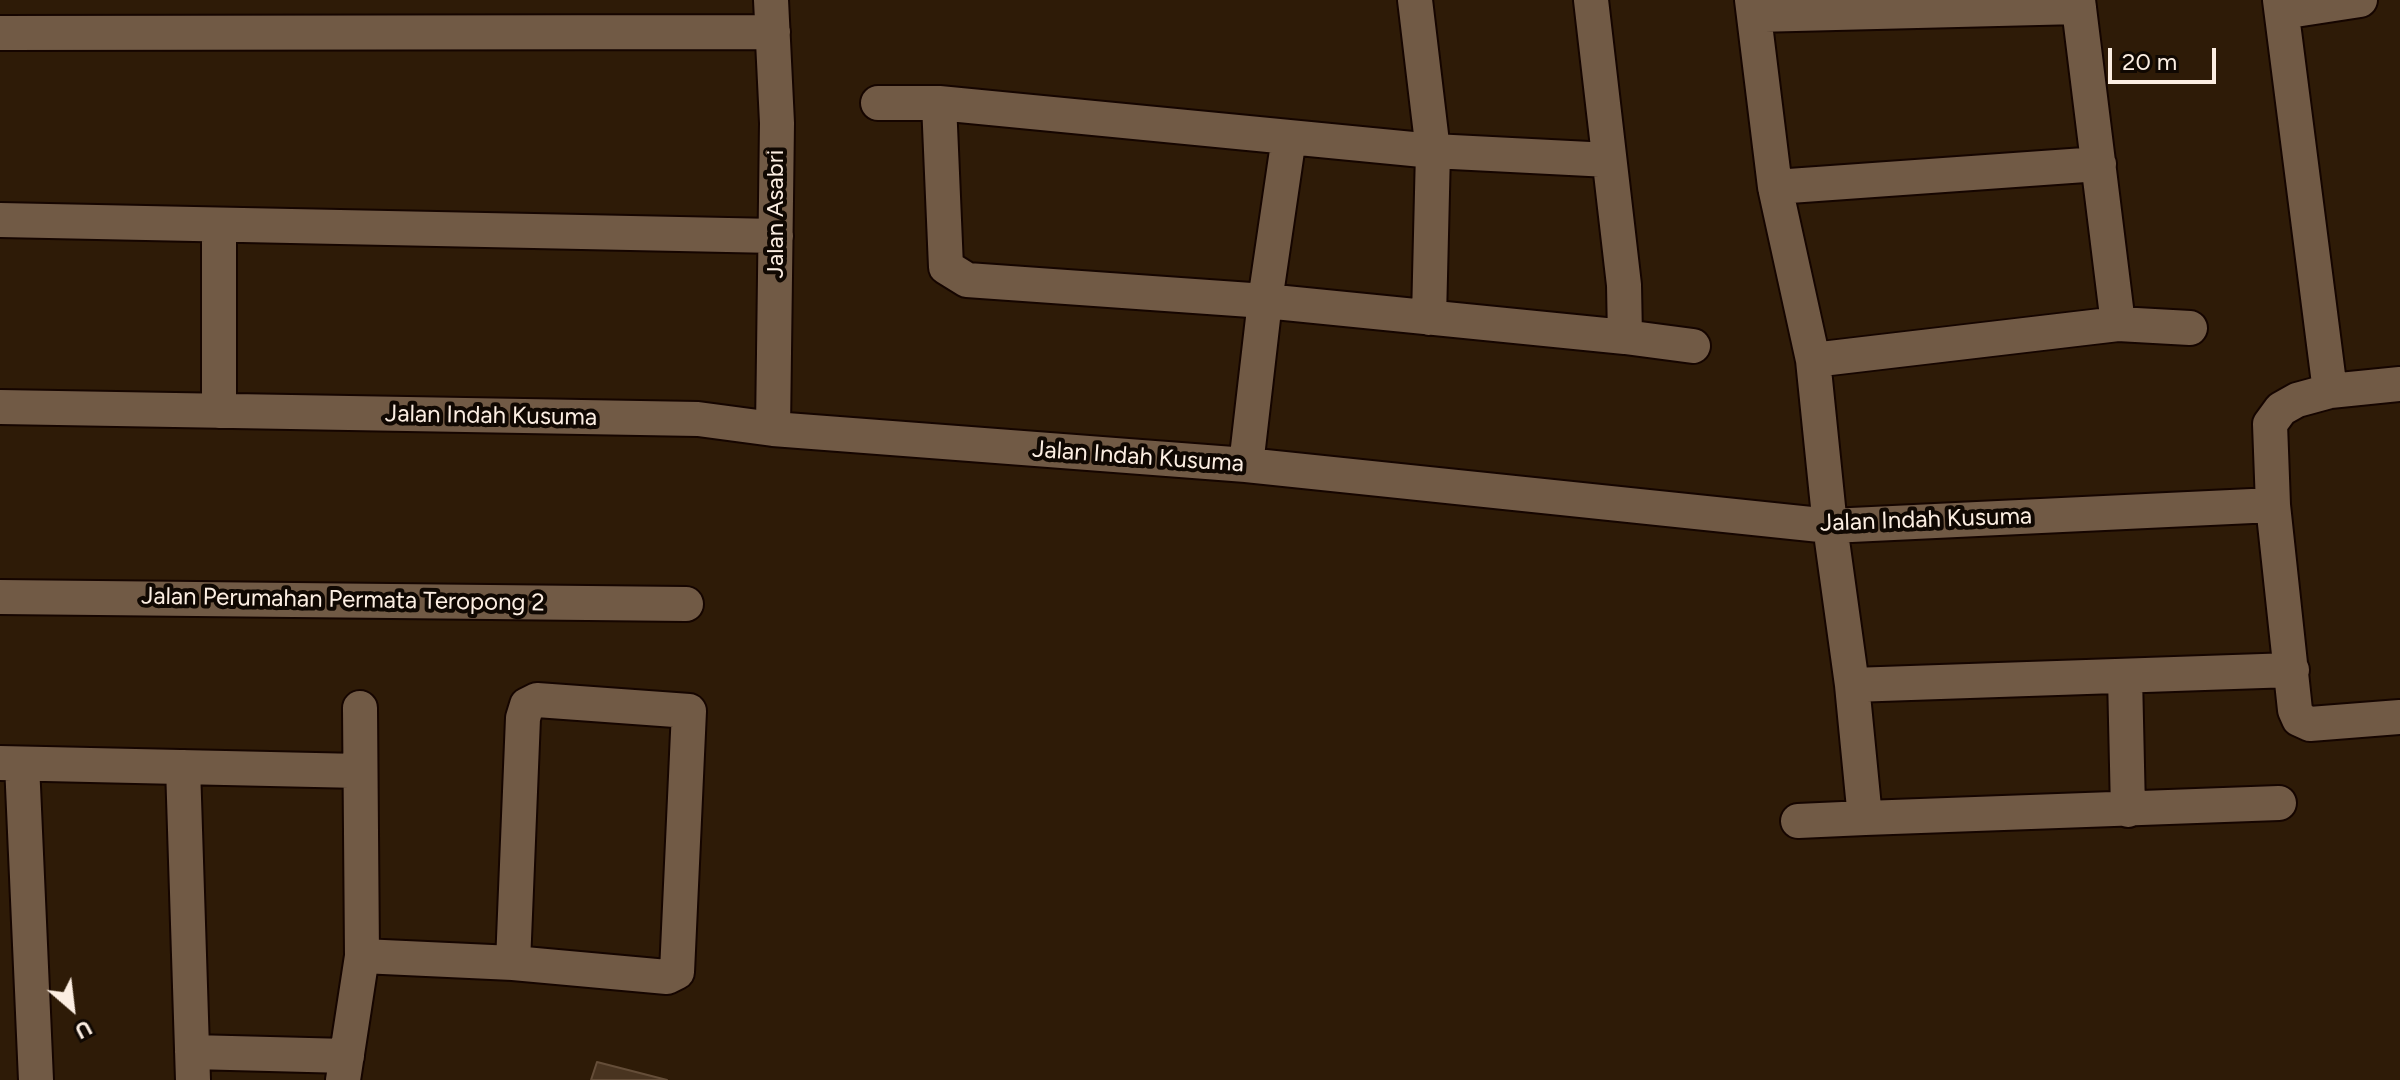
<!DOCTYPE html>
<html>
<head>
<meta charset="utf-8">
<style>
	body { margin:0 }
	#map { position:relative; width:2400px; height:1080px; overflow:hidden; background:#2e1b07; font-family:Figtree,sans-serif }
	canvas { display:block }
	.north { position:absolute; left:32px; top:968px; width:80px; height:80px; -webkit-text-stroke:6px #100802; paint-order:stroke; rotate:152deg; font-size:22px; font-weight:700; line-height:32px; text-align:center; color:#fceee2 }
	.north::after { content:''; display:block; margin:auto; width:28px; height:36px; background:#fceee2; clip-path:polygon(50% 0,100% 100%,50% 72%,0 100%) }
	.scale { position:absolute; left:2108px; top:48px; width:108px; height:36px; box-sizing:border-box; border:4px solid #fceee2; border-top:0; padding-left:10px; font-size:24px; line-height:28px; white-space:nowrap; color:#fceee2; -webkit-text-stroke:6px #100802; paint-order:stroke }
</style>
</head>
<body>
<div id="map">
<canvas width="2400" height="1080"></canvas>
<div class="north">U</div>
<div class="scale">20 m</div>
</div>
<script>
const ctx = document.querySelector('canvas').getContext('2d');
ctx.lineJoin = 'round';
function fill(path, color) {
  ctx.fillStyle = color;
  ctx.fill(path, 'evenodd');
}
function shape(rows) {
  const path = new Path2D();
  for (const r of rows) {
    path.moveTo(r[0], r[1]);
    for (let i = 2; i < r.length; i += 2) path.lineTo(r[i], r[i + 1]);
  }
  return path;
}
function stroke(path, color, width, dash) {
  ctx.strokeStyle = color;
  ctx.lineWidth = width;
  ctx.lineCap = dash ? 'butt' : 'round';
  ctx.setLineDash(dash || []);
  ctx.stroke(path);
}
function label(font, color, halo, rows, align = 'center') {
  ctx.font = font + ' Figtree,sans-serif';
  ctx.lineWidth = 8;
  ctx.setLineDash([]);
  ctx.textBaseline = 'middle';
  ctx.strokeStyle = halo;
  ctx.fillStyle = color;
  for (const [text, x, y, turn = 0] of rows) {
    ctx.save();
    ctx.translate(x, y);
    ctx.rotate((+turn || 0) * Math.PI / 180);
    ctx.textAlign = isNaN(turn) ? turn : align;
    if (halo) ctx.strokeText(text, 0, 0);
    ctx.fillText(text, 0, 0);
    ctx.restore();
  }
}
const building = shape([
	[597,1062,667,1080,591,1080,597,1062]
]);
fill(building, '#493420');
stroke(building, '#654e39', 2);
const minor = shape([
	[771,0,777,123,773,429],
	[1415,0,1433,151,1429,318],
	[1752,0,1775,187,1813,360,1830,526,1852,685],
	[2078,0,2118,324,2190,328],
	[2280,0,2330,391],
	[2282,12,2360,0],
	[1755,15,2079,7],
	[0,33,773,32],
	[878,103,939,103],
	[1289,137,1265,301,967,280,946,267,939,103,1289,137,1433,151,1609,160],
	[1775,187,2099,164],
	[0,220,776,236],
	[219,225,219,411],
	[1625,337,1693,346],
	[1813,360,2118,324],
	[2400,384,2330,391,2297,400,2281,409,2270,424,2273,505,2295,710,2299,719,2310,724,2400,717],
	[0,407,698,419,773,429,1246,465,1830,526,2273,505],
	[1246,465,1265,301,1625,337,1624,285,1591,0],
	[0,597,686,604],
	[2125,676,2128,810],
	[0,763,360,771],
	[22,764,36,1080],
	[183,767,193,1080],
	[2279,803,1865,818,1852,685,2292,670],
	[1798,821,1865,818],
	[362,956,513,963,667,977,677,972,689,711,537,700,527,705,523,718,513,963],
	[192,1052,347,1056],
	[343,1080,362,956,360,708]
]);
stroke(minor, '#150500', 38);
stroke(minor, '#715a45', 34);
label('24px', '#fceee2', '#100802', [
	["Jalan Asabri",776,214,-90],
	["Jalan Indah Kusuma",491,416,1],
	["Jalan Indah Kusuma",1138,457,4],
	["Jalan Indah Kusuma",1926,520,-2],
	["Jalan Perumahan Permata Teropong 2",343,600,1]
]);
</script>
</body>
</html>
